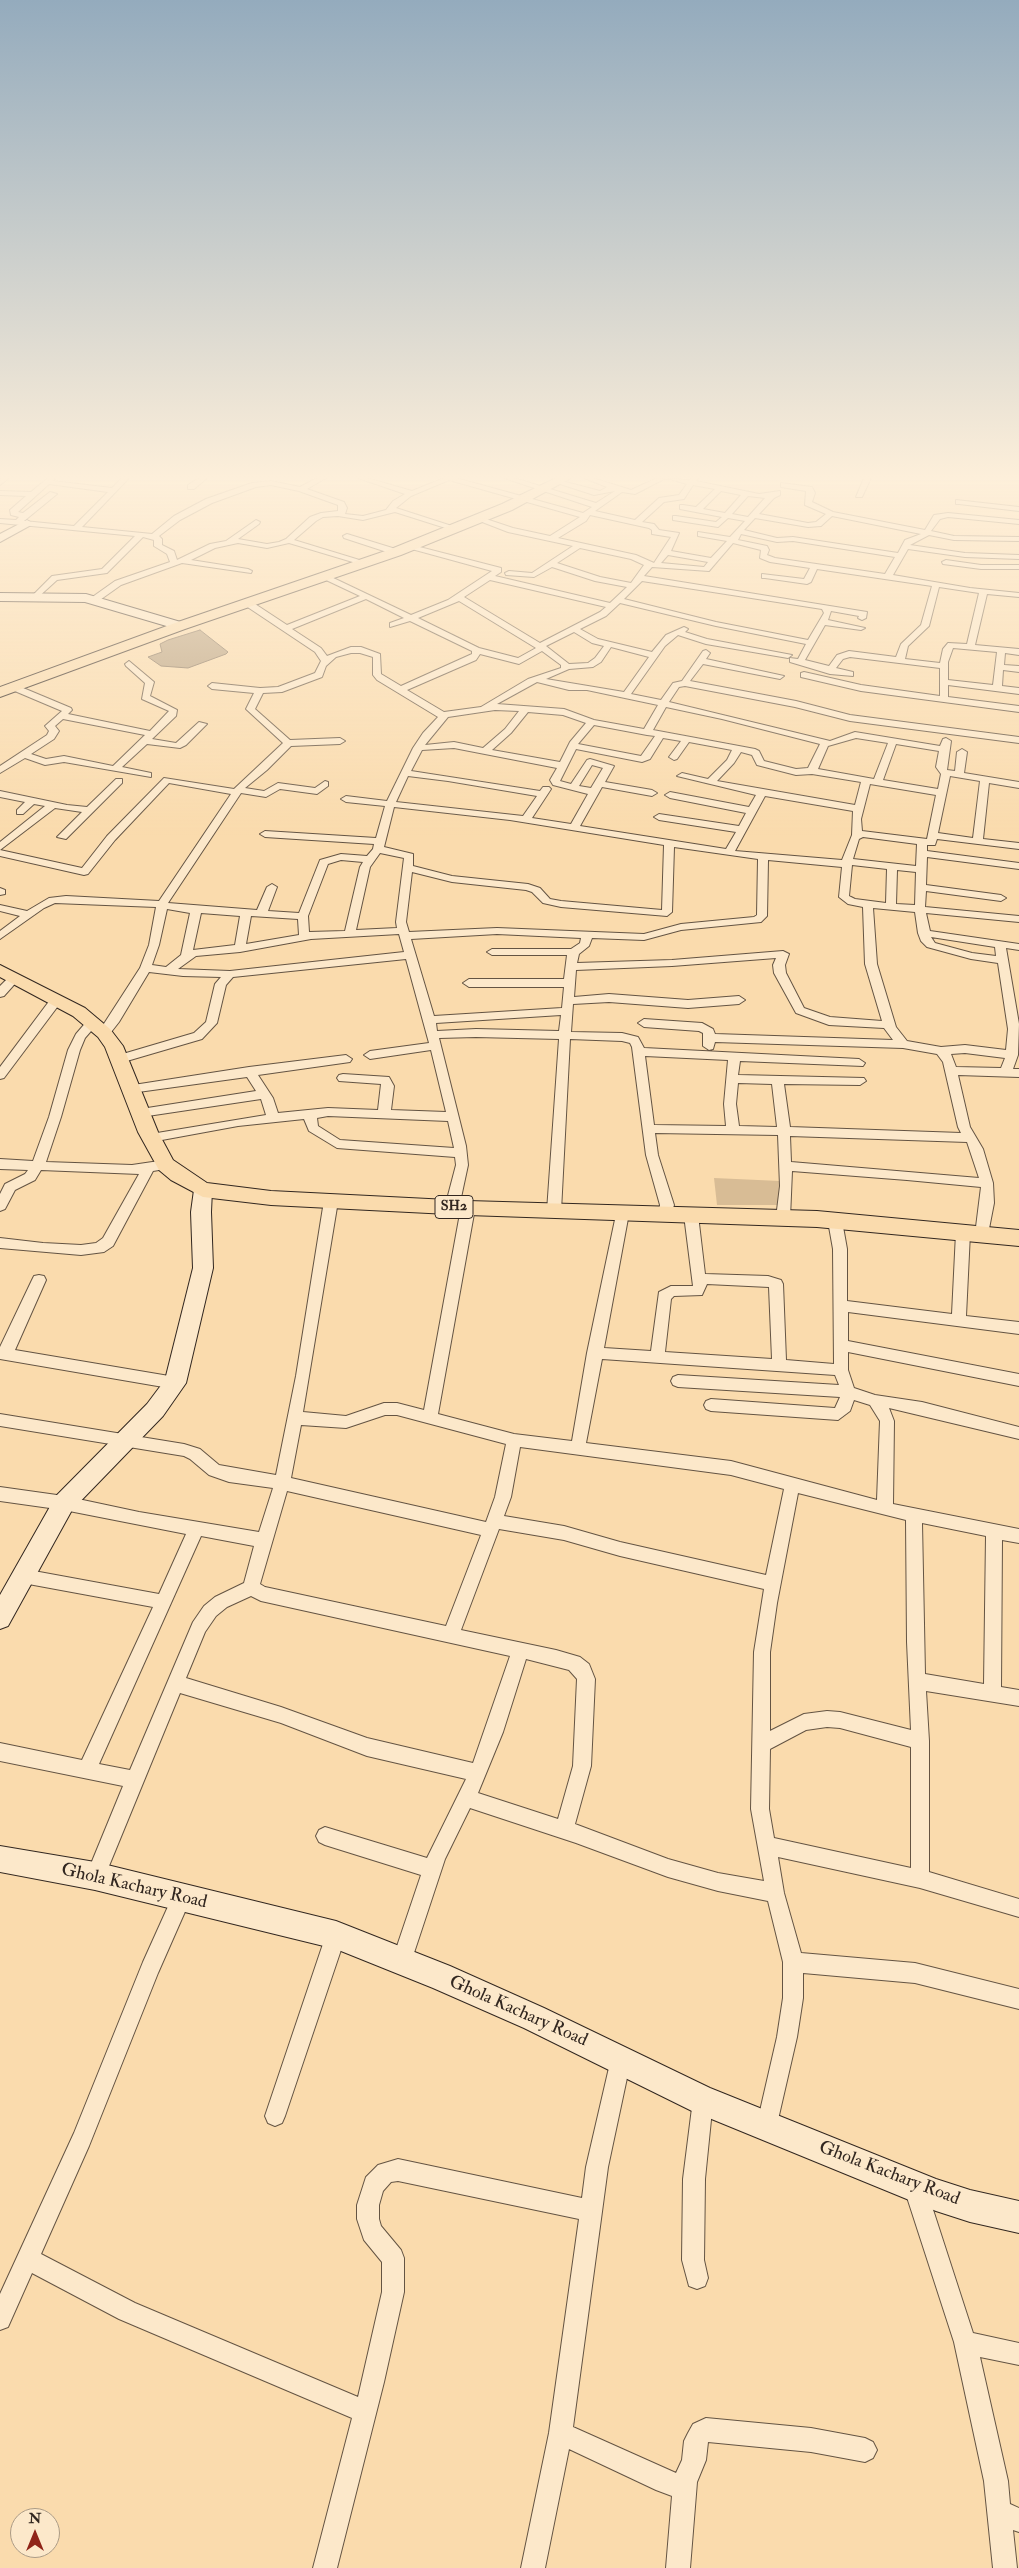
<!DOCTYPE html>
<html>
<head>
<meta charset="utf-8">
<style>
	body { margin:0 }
	#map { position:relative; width:1019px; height:2568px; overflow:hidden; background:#fadbad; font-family:"IM FELL Double Pica",serif }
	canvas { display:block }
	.north { position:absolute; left:10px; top:2508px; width:50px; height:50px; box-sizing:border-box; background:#fce8ca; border:1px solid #ab9b86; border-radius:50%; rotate:0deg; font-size:14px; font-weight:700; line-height:20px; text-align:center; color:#322720 }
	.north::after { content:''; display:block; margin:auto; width:18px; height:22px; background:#8f2418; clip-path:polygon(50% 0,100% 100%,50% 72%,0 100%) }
</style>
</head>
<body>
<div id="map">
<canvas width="1019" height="2568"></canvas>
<div class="north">N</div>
</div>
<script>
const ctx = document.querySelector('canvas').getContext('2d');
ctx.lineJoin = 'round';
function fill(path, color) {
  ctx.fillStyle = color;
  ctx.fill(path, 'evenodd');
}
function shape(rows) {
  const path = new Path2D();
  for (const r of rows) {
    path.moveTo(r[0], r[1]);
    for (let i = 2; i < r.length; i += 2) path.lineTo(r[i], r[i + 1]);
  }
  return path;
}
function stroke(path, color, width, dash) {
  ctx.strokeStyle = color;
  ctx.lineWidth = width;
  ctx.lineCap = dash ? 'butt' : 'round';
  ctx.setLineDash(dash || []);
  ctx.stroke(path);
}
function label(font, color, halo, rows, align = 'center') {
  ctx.font = font + ' "IM FELL Double Pica",serif';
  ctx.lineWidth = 4;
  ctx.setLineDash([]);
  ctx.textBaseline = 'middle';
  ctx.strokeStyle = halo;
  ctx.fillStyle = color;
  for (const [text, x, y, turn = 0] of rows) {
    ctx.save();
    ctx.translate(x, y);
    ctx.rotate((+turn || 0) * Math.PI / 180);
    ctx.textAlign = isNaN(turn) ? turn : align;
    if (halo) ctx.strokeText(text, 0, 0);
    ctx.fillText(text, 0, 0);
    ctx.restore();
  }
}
fill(shape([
	[714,1178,780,1181,782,1205,717,1205]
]), '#d8bc95');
const water = shape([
	[200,630,228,652,226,654,188,668,161,666,148,657,162,652,160,644,168,640,200,630]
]);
fill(water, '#b69e7d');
stroke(water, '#816e58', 1);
const street = shape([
	[1,478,9,478,0,485,0,479,1,478],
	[48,478,55,478,53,481,112,488,122,478,129,478,82,527,152,534,174,516,206,499,252,483,271,481,300,487,317,478,326,478,307,489,344,502,347,508,345,514,363,516,386,510,393,501,405,494,358,478,367,478,412,491,444,478,456,478,583,513,592,507,504,478,514,478,596,503,615,491,594,495,554,482,558,480,600,491,607,487,584,478,593,478,631,490,657,478,690,480,692,478,698,478,696,481,759,494,780,491,780,495,774,498,759,514,808,523,816,522,826,514,805,505,806,491,781,487,781,483,812,487,815,493,812,502,833,512,925,530,934,515,948,513,1019,520,1019,524,948,517,940,519,931,531,954,536,1019,537,1019,541,954,540,929,535,910,545,965,553,1019,555,1019,559,965,557,908,549,893,575,970,588,1019,593,1019,597,987,594,975,645,1019,649,1019,655,1005,653,1004,665,1019,666,1019,672,1003,670,1002,686,1019,688,1019,694,948,685,948,697,1019,706,1019,712,861,691,801,677,801,673,804,672,861,685,940,696,940,668,850,657,843,659,836,668,853,672,853,676,830,674,790,662,790,658,798,659,806,644,716,626,620,603,606,616,580,629,598,639,652,652,666,635,684,627,688,629,685,632,707,639,792,655,788,658,706,644,678,635,665,646,631,694,661,700,673,683,682,681,703,651,706,650,710,653,706,659,784,676,780,679,703,664,690,681,796,701,850,715,1019,737,1019,743,850,721,795,707,685,686,679,687,669,702,830,741,855,732,940,746,943,739,946,738,951,741,947,770,955,771,957,752,962,749,967,752,964,773,1019,782,1019,788,989,783,983,839,1019,843,1019,849,937,839,935,845,927,845,927,851,1019,863,1019,869,927,857,926,885,1001,895,1006,898,1001,901,926,891,925,907,1019,916,1019,922,926,913,930,931,1019,944,1019,950,1006,948,1019,1024,1018,1055,1013,1069,1019,1069,1019,1077,958,1075,970,1127,983,1149,993,1183,994,1203,987,1239,977,1239,975,1235,981,1187,907,1180,792,1171,790,1218,783,1223,778,1221,776,1218,780,1186,778,1135,655,1133,658,1155,674,1205,670,1218,660,1218,658,1215,660,1205,646,1155,632,1047,630,1043,622,1041,570,1039,561,1211,554,1216,547,1211,559,1039,476,1037,439,1038,466,1146,468,1165,459,1207,452,1212,445,1207,456,1165,455,1157,337,1148,309,1131,304,1119,238,1126,151,1142,147,1141,145,1138,147,1135,151,1134,266,1115,261,1099,141,1117,135,1113,141,1109,256,1091,247,1077,131,1093,125,1089,127,1086,249,1067,346,1055,352,1059,350,1062,258,1075,273,1098,278,1113,328,1108,378,1110,381,1084,339,1081,337,1078,339,1075,343,1074,389,1077,394,1086,391,1110,446,1112,431,1050,370,1059,364,1055,370,1051,429,1043,406,959,233,977,226,985,217,1023,202,1039,120,1063,116,1062,114,1059,116,1056,194,1033,206,1022,215,984,221,977,183,976,149,972,119,1022,108,1036,100,1036,98,1033,140,968,149,945,156,907,55,903,44,908,0,939,0,931,20,916,0,911,0,905,27,911,49,898,66,896,159,901,231,794,169,783,115,840,88,874,84,875,0,856,0,842,45,806,34,804,23,814,17,814,17,810,25,802,0,797,0,791,67,805,87,807,116,779,122,779,122,783,66,839,57,837,82,812,55,808,0,850,82,868,107,836,164,778,234,789,283,743,246,709,254,693,212,689,208,686,212,683,260,688,278,687,315,673,321,661,315,652,246,606,246,602,252,602,287,625,360,596,324,579,324,575,327,575,411,615,448,600,492,571,408,548,408,544,501,568,501,572,495,576,610,603,627,587,595,581,552,567,534,577,506,575,505,573,509,571,532,573,573,546,508,532,477,520,477,516,513,528,550,536,580,517,449,480,411,496,396,508,455,527,455,531,395,512,363,520,338,516,323,517,316,521,294,540,366,562,366,566,289,543,267,548,238,543,215,548,191,560,248,569,252,571,251,573,182,563,121,585,97,602,91,602,91,598,115,581,170,562,167,554,154,546,154,540,143,537,107,573,57,580,35,600,31,598,32,596,52,576,102,569,135,536,0,523,0,519,16,520,19,517,11,515,10,510,26,496,0,495,0,491,31,492,48,478],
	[666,478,687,484,679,495,659,498,635,520,595,511,622,492,635,494,666,478],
	[49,484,108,492,74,526,24,521,57,494,50,492,23,513,18,512,49,484],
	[271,485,299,491,338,505,338,511,321,513,310,517,286,539,279,542,267,544,238,539,259,524,260,522,256,520,226,541,210,544,177,560,174,551,162,545,162,539,159,536,180,520,212,503,256,487,271,485],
	[693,485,715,489,696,507,683,505,680,505,680,509,722,517,716,522,676,516,673,516,673,520,718,527,728,518,745,521,730,537,698,532,698,536,727,541,711,558,671,551,679,533,659,530,654,524,642,522,664,502,684,499,693,485],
	[721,491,741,495,725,513,703,509,721,491],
	[748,496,765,498,748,517,732,514,748,496],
	[590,515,649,528,652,530,652,534,671,537,654,563,636,555,558,538,586,521,590,515],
	[832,516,921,534,905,540,898,553,793,537,777,538,744,530,755,518,808,527,821,526,832,516],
	[741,534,777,542,793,541,895,557,885,574,775,558,767,555,769,550,767,546,738,540,741,534],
	[733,543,761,550,760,558,770,562,810,568,804,579,762,574,762,578,765,578,807,584,811,582,817,569,932,586,921,625,901,644,896,657,849,651,837,655,829,666,805,660,825,625,861,630,865,628,828,620,831,611,859,616,858,618,862,620,866,618,867,612,644,576,652,567,709,571,733,543],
	[580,548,631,559,644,565,631,583,600,577,557,563,580,548],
	[668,555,708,562,704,567,661,563,668,555],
	[490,580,606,607,600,612,540,643,464,597,490,580],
	[642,581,822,609,824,613,808,640,716,622,624,599,642,581],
	[939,587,979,593,967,644,948,643,943,649,940,663,905,659,908,646,929,626,939,587],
	[366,599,404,618,390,623,390,627,410,621,472,651,472,654,401,686,381,674,380,654,361,647,351,647,327,656,321,648,292,629,366,599],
	[459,601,536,648,518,658,479,648,418,618,459,601],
	[574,632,592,643,604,646,595,658,588,663,569,664,546,646,574,632],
	[611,647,649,657,624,692,546,679,569,669,593,667,601,662,611,647],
	[953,648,997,652,993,685,948,680,948,662,953,648],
	[542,651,561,665,561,668,528,679,481,707,444,712,407,690,476,660,480,654,519,664,542,651],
	[351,653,360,653,373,657,373,675,377,680,438,717,423,733,413,748,387,801,346,796,341,799,346,802,385,806,376,838,265,831,260,834,265,837,374,844,373,849,367,856,341,854,320,860,299,913,268,911,277,887,272,884,267,887,257,910,168,903,241,793,266,797,280,789,317,794,328,786,328,782,325,781,315,788,278,783,264,791,245,788,267,770,291,746,340,744,345,741,340,738,290,740,255,709,263,693,282,692,322,677,326,666,336,657,351,653],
	[537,682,569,690,587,690,658,705,644,729,594,720,564,709,497,704,537,682],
	[666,707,722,719,820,744,808,768,796,769,764,761,759,751,755,749,653,730,666,707],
	[495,710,519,711,505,729,483,748,454,742,425,745,448,717,495,710],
	[528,712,563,715,586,723,570,742,560,762,492,750,511,733,528,712],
	[594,725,647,735,655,736,641,756,578,744,594,725],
	[663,738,681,741,669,757,674,760,677,759,689,742,732,750,727,760,708,779,682,773,677,776,756,795,749,807,670,792,665,795,670,798,746,813,739,826,659,814,654,817,659,820,736,832,726,849,580,826,602,787,652,796,657,793,652,790,605,782,614,766,590,759,587,760,571,784,560,781,576,749,642,762,650,759,663,738],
	[856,738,888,743,874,779,818,769,828,746,856,738],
	[896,744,939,751,936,767,941,774,938,789,883,780,896,744],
	[454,748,557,768,550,780,553,785,588,794,571,824,532,818,551,789,549,787,543,787,540,791,411,771,422,750,454,748],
	[741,752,752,755,757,765,796,775,812,774,861,782,855,805,717,781,734,763,741,752],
	[592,765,603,768,591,788,579,786,592,765],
	[408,776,448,781,537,796,523,816,396,802,408,776],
	[950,776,980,781,973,838,938,833,950,776],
	[870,784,936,795,927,839,862,831,861,819,870,784],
	[765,796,853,811,852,835,842,860,735,851,765,796],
	[394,807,510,820,664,845,662,910,561,901,550,899,540,888,528,884,452,876,413,866,413,854,384,847,394,807],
	[863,837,917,844,916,866,853,859,859,839,863,837],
	[674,847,758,859,757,915,754,917,681,924,644,934,497,928,409,932,406,922,412,872,452,882,526,890,532,892,543,903,561,907,667,916,672,912,674,847],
	[380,853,404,858,396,922,397,928,356,930,370,867,380,853],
	[341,860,363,862,360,867,345,931,309,932,308,916,328,864,341,860],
	[768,860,842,867,839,897,848,904,863,907,865,964,882,1021,830,1017,804,1008,786,973,785,965,789,954,783,951,672,960,577,963,579,954,589,946,592,938,644,940,681,930,761,922,767,916,768,860],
	[852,865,887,869,886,903,855,899,849,896,852,865],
	[897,870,916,872,915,905,896,904,897,870],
	[873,908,915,912,918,933,921,941,927,947,971,959,998,963,1008,1029,1006,1050,965,1045,941,1047,907,1041,896,1027,877,964,873,908],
	[167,909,190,913,181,955,166,967,152,965,159,945,167,909],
	[201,913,240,916,235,945,193,950,201,913],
	[251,916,298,919,299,935,246,944,251,916],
	[399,934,404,952,230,971,178,969,196,956,240,952,311,939,399,934],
	[497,934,581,938,580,943,571,949,492,949,487,952,492,955,567,955,564,979,469,979,463,983,469,987,564,987,562,1008,434,1016,411,939,497,934],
	[931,937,995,947,996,956,972,953,935,943,931,937],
	[776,958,773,965,774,973,796,1013,829,1025,884,1028,893,1040,715,1034,713,1029,702,1023,644,1019,638,1023,644,1027,699,1031,703,1033,703,1046,709,1050,713,1049,715,1042,903,1048,937,1054,943,1062,958,1127,961,1133,790,1127,784,1084,860,1085,866,1081,864,1078,738,1075,740,1061,863,1066,865,1063,859,1059,644,1048,638,1037,622,1033,571,1032,573,1004,609,1002,688,1008,739,1004,745,1000,739,996,688,1000,609,994,574,997,576,970,672,966,776,958],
	[561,1015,559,1031,476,1029,437,1031,436,1023,561,1015],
	[965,1053,1005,1058,1001,1068,956,1067,951,1054,965,1053],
	[645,1056,728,1060,724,1104,726,1126,654,1125,645,1056],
	[738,1083,772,1084,777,1127,739,1126,736,1104,738,1083],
	[328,1116,448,1121,454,1148,340,1140,318,1126,317,1118,328,1116],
	[790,1136,967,1142,979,1178,791,1162,790,1136],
	[199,478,207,478,194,489,188,489,188,485,199,478],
	[864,478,871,478,862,497,856,497,864,478],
	[956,500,1019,507,1019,511,959,504,956,504,956,500],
	[347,534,399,550,400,552,393,554,344,538,343,536,347,534],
	[946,560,981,565,1019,565,1019,569,981,569,943,564,942,562,946,560],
	[129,661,154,682,150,696,177,710,176,716,152,739,176,743,199,722,207,724,186,745,180,748,147,744,122,767,151,773,151,777,64,762,45,765,25,758,0,773,0,766,47,735,49,731,45,726,62,711,10,689,10,685,16,685,71,708,72,710,68,714,150,731,169,711,142,699,145,683,126,666,125,664,129,661],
	[63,719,145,735,113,766,64,756,46,759,31,754,54,739,59,731,55,726,63,719],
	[0,888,5,890,5,894,0,895,0,888],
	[15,974,21,977,4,996,0,997,0,986,11,975,15,974],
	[57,995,63,999,61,1002,4,1078,0,1079,0,1067,53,996,57,995],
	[92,1019,98,1023,85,1038,80,1050,61,1117,46,1162,132,1165,166,1160,172,1165,171,1168,153,1171,113,1246,104,1252,81,1255,0,1248,0,1238,43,1243,81,1245,96,1243,103,1238,139,1174,41,1170,35,1180,15,1190,5,1209,0,1211,0,1194,5,1184,25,1174,28,1170,0,1169,0,1159,33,1161,49,1117,68,1050,76,1034,88,1020,92,1019],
	[331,1196,338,1201,303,1412,346,1416,384,1403,397,1403,424,1410,461,1208,468,1203,475,1208,438,1414,514,1434,572,1441,587,1353,617,1210,622,1208,629,1213,604,1348,651,1351,659,1292,671,1286,693,1286,684,1215,691,1210,698,1215,705,1274,768,1276,781,1280,783,1284,786,1360,834,1364,833,1249,828,1221,830,1218,835,1216,842,1221,847,1249,847,1301,952,1314,956,1233,963,1228,968,1230,970,1233,966,1316,1019,1322,1019,1334,848,1312,848,1341,1019,1374,1019,1386,848,1352,848,1370,854,1388,875,1395,922,1402,1019,1427,1019,1439,889,1408,894,1421,893,1504,1019,1529,1019,1543,1002,1540,1001,1687,1019,1690,1019,1706,926,1691,929,1741,929,1872,1019,1899,1019,1917,920,1888,778,1857,784,1893,801,1953,915,1963,1019,1989,1019,2009,915,1983,803,1973,803,1998,797,2037,777,2124,774,2131,767,2134,760,2131,757,2124,777,2037,783,1998,783,1962,768,1901,718,1891,668,1877,576,1843,470,1808,445,1859,409,1968,402,1971,395,1968,392,1961,421,1875,325,1845,319,1842,316,1836,319,1830,325,1827,427,1858,466,1779,367,1756,281,1723,180,1693,102,1883,95,1885,88,1883,86,1876,123,1786,0,1761,0,1743,82,1760,153,1607,23,1583,17,1581,15,1576,17,1571,23,1569,159,1594,186,1534,64,1510,0,1501,0,1487,64,1496,139,1512,259,1532,273,1488,229,1482,209,1475,190,1459,184,1456,0,1426,0,1414,184,1444,200,1449,219,1465,276,1475,296,1376,324,1201,331,1196],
	[707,1284,769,1287,772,1359,665,1352,671,1299,674,1296,702,1295,707,1284],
	[602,1359,835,1375,839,1385,678,1375,673,1377,671,1381,673,1385,678,1387,840,1397,835,1408,711,1399,706,1401,704,1405,706,1409,711,1411,838,1420,850,1411,854,1400,870,1405,880,1421,877,1500,731,1461,586,1443,602,1359],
	[385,1415,397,1415,506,1444,495,1497,486,1522,291,1478,301,1425,346,1428,385,1415],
	[520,1447,731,1475,784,1489,766,1575,620,1542,564,1526,504,1516,511,1497,520,1447],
	[287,1491,481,1535,446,1626,265,1587,260,1584,287,1491],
	[798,1493,906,1520,907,1642,911,1730,840,1712,827,1711,804,1714,770,1731,770,1652,777,1603,798,1493],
	[922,1523,986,1536,984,1684,925,1674,922,1523],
	[499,1529,564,1540,620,1556,764,1589,754,1652,751,1809,764,1881,718,1873,668,1859,575,1824,591,1766,595,1679,589,1664,580,1657,556,1650,461,1630,499,1529],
	[201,1536,254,1546,244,1583,215,1597,204,1606,193,1622,130,1770,99,1764,201,1536],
	[251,1596,261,1601,510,1656,473,1763,367,1738,281,1707,186,1678,205,1632,216,1616,227,1607,251,1596],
	[526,1659,569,1670,577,1679,573,1766,558,1819,478,1793,503,1732,526,1659],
	[827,1727,840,1728,911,1747,911,1868,774,1838,769,1809,770,1749,806,1730,827,1727],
	[39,1275,44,1276,46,1280,15,1350,175,1377,180,1379,182,1383,180,1387,175,1389,0,1359,0,1347,32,1280,34,1276,39,1275],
	[182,1889,189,1891,191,1898,158,1973,89,2146,41,2254,135,2303,358,2397,382,2292,382,2262,364,2240,357,2219,357,2205,366,2177,378,2165,398,2159,582,2198,586,2167,611,2059,614,2052,621,2049,628,2052,631,2059,608,2167,573,2427,676,2473,682,2460,684,2441,688,2433,693,2424,706,2418,811,2428,865,2438,873,2442,877,2450,873,2458,865,2462,811,2452,708,2442,706,2460,697,2482,690,2568,666,2568,672,2496,656,2490,569,2449,545,2568,521,2568,549,2433,579,2219,398,2181,391,2182,383,2191,379,2205,379,2219,381,2226,401,2250,404,2258,404,2292,384,2382,337,2568,313,2568,352,2418,119,2319,32,2273,8,2327,0,2330,0,2294,74,2133,143,1962,175,1891,182,1889],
	[336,1925,343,1928,346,1935,285,2116,282,2123,275,2126,268,2123,265,2116,326,1935,329,1928,336,1925],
	[703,2090,710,2093,713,2100,705,2179,704,2260,708,2278,705,2286,697,2289,689,2286,682,2260,683,2179,693,2100,696,2093,703,2090],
	[915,2177,923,2180,926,2188,973,2333,1019,2343,1019,2365,980,2357,1008,2481,1010,2504,1019,2508,1019,2532,1013,2530,1017,2568,993,2568,984,2481,954,2342,904,2188,907,2180,915,2177]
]);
const secondary = shape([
	[27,520,32,523,31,525,0,542,0,534,27,520],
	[0,593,86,594,184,623,186,626,180,630,85,602,0,601,0,593],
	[203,1183,210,1185,212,1190,211,1212,213,1268,186,1383,163,1416,72,1510,8,1626,0,1629,0,1595,56,1496,147,1404,165,1380,193,1268,191,1212,194,1190,196,1185,203,1183],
	[0,1846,95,1862,336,1921,450,1966,544,2008,710,2088,936,2179,970,2190,1019,2201,1019,2233,970,2222,936,2211,692,2111,524,2028,433,1988,336,1949,95,1890,0,1872,0,1846]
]);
const primary = shape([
	[0,965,85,1008,110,1029,123,1046,158,1132,173,1160,207,1183,271,1191,468,1201,817,1211,1019,1230,1019,1246,817,1227,468,1215,271,1205,203,1197,171,1180,159,1170,138,1132,105,1047,98,1037,73,1016,0,977,0,965]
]);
const highway = shape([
	[556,478,571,478,512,510,401,555,185,629,0,697,0,687,175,623,391,549,502,504,556,478]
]);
stroke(street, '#645443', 2);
stroke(secondary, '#322720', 2);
stroke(primary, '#322720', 2);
stroke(highway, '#322720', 2);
fill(street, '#fce8ca');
fill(secondary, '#fce8ca');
fill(primary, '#fadbad');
fill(highway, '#fadbad');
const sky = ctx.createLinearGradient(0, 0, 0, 837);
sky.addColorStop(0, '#94abbd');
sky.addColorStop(0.57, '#fdefda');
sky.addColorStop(1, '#fdefda00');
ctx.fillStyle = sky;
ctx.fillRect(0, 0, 1019, 837);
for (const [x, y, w] of [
	[454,1207,38]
]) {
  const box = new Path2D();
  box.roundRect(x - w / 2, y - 11.5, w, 23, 4);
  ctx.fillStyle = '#fce8ca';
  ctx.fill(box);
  stroke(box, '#322720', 1);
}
label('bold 14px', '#322720', null, [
	["SH2",454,1207]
]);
label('18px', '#322720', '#fce8ca', [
	["Ghola Kachary Road",134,1887,13],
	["Ghola Kachary Road",518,2012,24],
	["Ghola Kachary Road",889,2174,21]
]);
</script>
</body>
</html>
